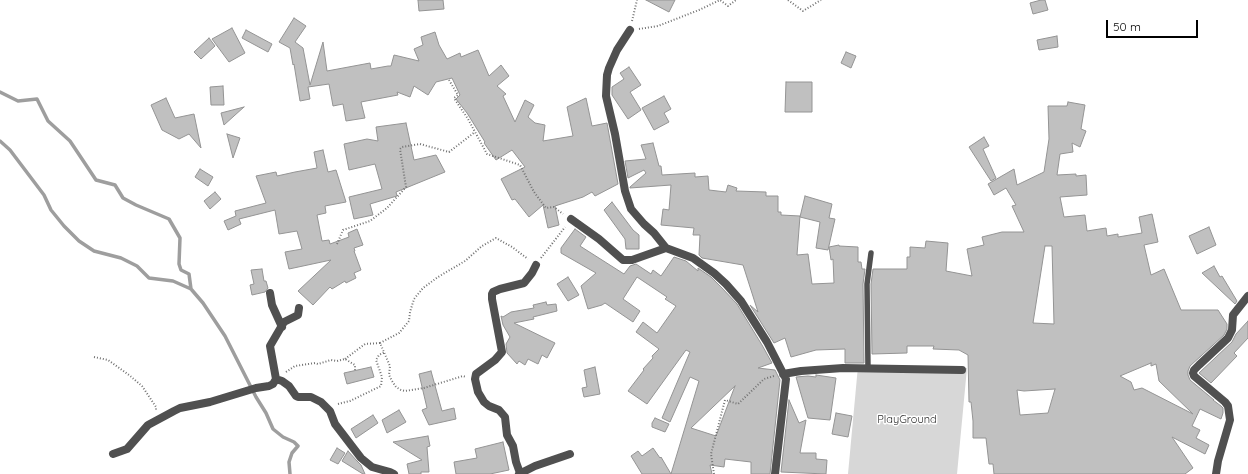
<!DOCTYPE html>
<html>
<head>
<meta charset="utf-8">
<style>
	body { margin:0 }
	#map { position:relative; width:1248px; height:474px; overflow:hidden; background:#fff; font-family:Quicksand,sans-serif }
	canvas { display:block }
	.scale { position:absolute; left:1106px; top:20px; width:92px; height:18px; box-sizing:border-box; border:2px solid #000; border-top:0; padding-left:5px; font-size:12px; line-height:14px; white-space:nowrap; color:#000; -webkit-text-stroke:3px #fff; paint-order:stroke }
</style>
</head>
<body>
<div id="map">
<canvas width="1248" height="474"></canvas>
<div class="scale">50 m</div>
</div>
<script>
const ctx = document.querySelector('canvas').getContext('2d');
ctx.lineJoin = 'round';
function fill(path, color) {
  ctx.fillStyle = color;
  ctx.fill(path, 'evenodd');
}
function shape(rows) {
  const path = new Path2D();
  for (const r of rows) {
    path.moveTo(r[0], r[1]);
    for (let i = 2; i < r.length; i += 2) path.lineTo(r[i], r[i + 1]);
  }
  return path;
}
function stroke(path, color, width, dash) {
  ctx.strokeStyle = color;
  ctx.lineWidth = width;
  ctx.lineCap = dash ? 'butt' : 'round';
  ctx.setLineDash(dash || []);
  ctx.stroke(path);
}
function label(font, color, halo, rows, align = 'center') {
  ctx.font = font + ' Quicksand,sans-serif';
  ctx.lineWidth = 3;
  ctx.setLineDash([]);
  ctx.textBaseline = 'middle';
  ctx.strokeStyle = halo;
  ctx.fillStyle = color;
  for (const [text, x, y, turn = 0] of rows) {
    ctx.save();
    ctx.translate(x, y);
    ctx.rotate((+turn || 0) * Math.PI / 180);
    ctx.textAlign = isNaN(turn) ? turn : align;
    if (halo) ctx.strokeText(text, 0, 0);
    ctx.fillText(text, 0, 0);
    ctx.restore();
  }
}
fill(shape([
	[858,366,967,368,957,474,848,474]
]), '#d7d7d7');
stroke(shape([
	[0,92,18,101,37,99,48,121,70,141,96,180,115,185,123,198,136,205,169,219,180,238,179,264,181,270,189,274,191,289],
	[0,141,10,150,44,195,51,210,64,226,79,241,94,251,121,258,137,266,149,278,173,281,191,289,203,303,225,336,256,397,266,413,273,429,283,437,294,442,298,446,292,453,289,462,290,474]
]), '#9e9e9e', 3.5);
const building = shape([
	[418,0,443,0,444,9,419,11,418,0],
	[646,0,675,0,669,12,646,0],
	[1041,0,1045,0,1048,10,1033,14,1030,3,1041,0],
	[294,18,306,26,295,42,303,48,310,85,323,42,327,71,370,63,371,69,388,66,391,66,394,55,419,61,414,49,423,45,421,37,435,32,439,45,447,59,460,53,461,57,478,50,489,76,501,65,509,76,497,86,506,94,503,96,515,122,525,100,534,105,528,117,535,123,545,125,543,141,573,136,567,107,586,98,592,126,607,123,618,184,595,196,592,192,583,197,555,206,559,225,548,228,543,205,529,217,515,199,512,200,501,179,525,167,512,150,496,160,484,143,485,142,467,113,456,99,460,95,452,78,436,82,428,95,414,86,410,97,397,92,398,95,361,102,365,118,346,121,343,104,333,106,329,84,308,87,310,99,300,101,294,64,293,65,290,48,279,42,294,18],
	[232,28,245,53,229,62,212,39,232,28],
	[246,30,272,44,268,52,242,38,246,30],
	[1057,36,1058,47,1039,50,1037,40,1057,36],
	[209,38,215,46,201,59,194,52,209,38],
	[846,52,856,56,851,68,841,63,846,52],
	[629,67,641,85,630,92,641,110,628,119,612,95,612,87,624,79,620,73,629,67],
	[786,82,812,82,812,112,785,112,786,82],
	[223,86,224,105,211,105,210,87,223,86],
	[664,96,671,109,664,113,669,122,654,130,642,108,664,96],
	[166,98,175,118,194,114,201,148,189,134,179,139,162,130,151,105,166,98],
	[1068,102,1085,105,1081,129,1086,131,1080,147,1072,143,1073,152,1060,154,1057,175,1076,174,1076,176,1086,175,1087,195,1060,197,1064,217,1085,215,1087,231,1106,228,1107,236,1118,234,1118,237,1142,233,1139,217,1152,214,1158,242,1144,245,1151,275,1164,269,1181,310,1218,310,1227,324,1227,329,1224,335,1190,366,1188,371,1188,375,1190,380,1214,400,1213,400,1221,406,1223,408,1223,413,1221,419,1200,409,1192,426,1200,430,1196,438,1209,445,1205,454,1172,437,1193,468,1185,474,994,474,993,464,989,464,986,438,973,438,973,421,971,402,969,402,968,355,959,350,933,349,934,346,907,346,907,353,872,354,871,284,873,269,907,269,907,257,910,257,910,247,925,248,926,241,948,243,946,271,972,276,967,249,984,245,982,237,1002,232,1024,232,1012,206,1016,205,1006,188,994,195,988,184,1014,169,1017,185,1044,172,1049,139,1048,106,1067,106,1068,102],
	[1045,246,1052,246,1054,324,1033,323,1045,246],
	[1151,363,1151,366,1156,364,1159,381,1193,414,1142,388,1134,390,1131,382,1120,376,1151,363],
	[1055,389,1048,413,1020,415,1017,390,1024,391,1055,389],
	[244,107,224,125,221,113,244,107],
	[406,123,414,160,436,155,445,172,396,192,397,196,370,204,373,215,354,219,349,197,382,189,375,164,349,170,344,144,367,139,378,141,376,127,406,123],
	[227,134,240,138,233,158,227,134],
	[984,137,989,146,983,149,996,178,991,181,969,147,984,137],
	[653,143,659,166,661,166,662,175,695,173,695,177,708,176,709,190,726,192,728,185,737,188,736,191,766,192,766,196,778,196,778,212,781,212,781,215,800,216,797,255,808,254,812,284,834,283,833,259,831,260,829,247,839,245,839,246,858,247,858,262,861,262,862,269,865,269,863,284,864,363,845,363,845,349,816,350,791,357,785,338,774,343,750,305,758,312,743,265,702,258,699,255,700,235,693,235,694,228,661,225,663,209,669,210,671,185,630,188,630,187,646,173,644,170,628,178,625,161,646,159,641,145,653,143],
	[323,150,328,172,336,170,346,202,325,206,326,213,317,215,322,241,329,240,330,244,349,237,348,233,357,229,363,245,354,248,355,251,354,251,361,270,354,273,356,278,346,283,345,281,332,289,330,287,313,305,298,291,331,260,289,269,285,252,302,249,297,231,279,234,275,210,239,219,241,224,228,230,224,221,236,216,235,211,266,203,256,176,276,172,277,176,295,172,317,168,314,152,323,150],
	[200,169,213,177,208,186,195,177,200,169],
	[215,192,221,199,210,209,204,201,215,192],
	[805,196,832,204,829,218,835,219,828,250,816,248,820,222,800,217,805,196],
	[612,202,633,230,639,235,639,249,626,249,625,239,604,210,612,202],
	[1209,227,1216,245,1197,254,1189,236,1209,227],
	[575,229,586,237,580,246,624,274,630,266,636,264,651,274,653,270,661,276,674,257,686,261,698,271,698,268,711,277,722,288,737,304,762,345,772,363,758,368,775,370,780,380,770,474,751,474,751,462,725,459,724,467,710,465,712,474,642,474,631,456,638,451,642,456,653,448,660,458,661,457,671,474,699,381,690,377,670,422,662,418,690,352,686,350,647,404,628,391,644,370,643,369,653,358,652,356,659,349,636,332,643,322,657,333,676,306,665,299,667,297,637,277,623,299,640,311,633,322,605,303,602,305,588,309,581,286,596,273,561,253,561,248,575,229],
	[735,386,716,436,691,428,735,386],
	[1214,266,1220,277,1222,276,1237,301,1235,304,1202,273,1214,266],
	[262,269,264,281,266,281,268,288,265,292,252,295,250,285,254,284,251,270,262,269],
	[568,277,579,295,568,301,557,284,568,277],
	[546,302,547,305,556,304,557,311,533,317,534,319,514,323,555,343,547,358,542,355,538,364,528,359,525,365,519,361,517,364,507,353,506,344,510,337,503,325,501,316,503,317,511,312,534,308,533,305,546,302],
	[1248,321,1248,338,1234,353,1237,356,1211,383,1199,373,1232,342,1236,334,1248,321],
	[371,367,374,377,347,384,344,373,371,367],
	[595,367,600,394,584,397,582,388,587,387,584,370,595,367],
	[431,371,442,411,454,408,456,419,429,425,422,410,427,408,419,374,431,371],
	[816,375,836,378,830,420,808,418,796,377,808,376,816,377,816,375],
	[789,400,799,423,806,420,800,453,816,453,816,459,827,460,826,474,781,472,789,400],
	[399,410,406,422,387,433,382,420,399,410],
	[836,413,852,416,848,437,832,434,836,413],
	[373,415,378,423,356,438,351,429,373,415],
	[655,418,669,424,665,432,652,427,652,423,655,418],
	[428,436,430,446,427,447,429,472,421,472,421,474,409,474,407,464,422,460,393,442,428,436],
	[503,442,509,470,490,474,456,474,454,462,477,458,475,449,503,442],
	[337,448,345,453,338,464,330,460,337,448],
	[348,451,357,461,361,465,365,474,363,474,342,461,348,451]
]);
fill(building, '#c0c0c0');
stroke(building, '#949494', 1);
stroke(shape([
	[788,0,803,11,821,0],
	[632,21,637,0],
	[639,29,658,26,699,10,720,0,728,6,736,0],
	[449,80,458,95,454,98,468,119,487,154,520,165,534,192,546,208,554,207,563,214],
	[337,244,343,230,370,221,387,208,406,187,400,149,402,147,420,144,449,152,475,132],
	[541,258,565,227],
	[380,343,399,333,409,321,410,312,414,299,423,288,438,277,465,261,482,246,496,238,512,247,528,259],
	[94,357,108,360,129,375,142,386,156,407,156,410],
	[345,359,365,344,380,343,390,366,389,375,392,381,396,387,401,390,405,391,424,388,463,376,466,377],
	[286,372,295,366,315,363,318,364,331,360,337,361,345,359,355,365,355,370],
	[338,404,350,401,381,386,382,377,376,360,379,355,385,352],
	[714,474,711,454,725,400,738,404,764,379,774,376]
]), '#727272', 2, [1, 2]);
stroke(shape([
	[868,369,867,284,871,253]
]), '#505050', 5.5);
stroke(shape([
	[630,30,617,50,609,68,607,75,606,96,615,134,625,191,631,209,644,224,654,233,666,248],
	[571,219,599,239,623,260,632,260,666,248,693,258,714,273,726,284,741,301,767,342,786,379,775,474],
	[270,293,272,305,282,327],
	[783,374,801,371,843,368,962,370],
	[276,379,270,346,284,322,298,315,299,308],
	[113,454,127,449,148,425,174,411,180,408,210,402,256,388,269,386,273,384,276,379,282,381,289,386,296,396,298,397,311,397,321,402,330,411,335,424,361,458,372,467,390,472,394,474],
	[520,473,516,462,513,446,507,435,505,417,499,410,489,406,484,402,478,392,475,379,476,374,495,360,502,352,492,299,492,294,493,292,500,289,524,283,532,273,536,265],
	[519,474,535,466,570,454],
	[1216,474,1218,461,1230,420,1228,406,1225,402,1194,376,1193,373,1194,370,1199,365,1228,338,1232,330,1233,315,1248,296]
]), '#505050', 8);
label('11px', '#2e2e2e', '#fff', [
	["PlayGround",907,420]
]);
</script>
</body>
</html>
